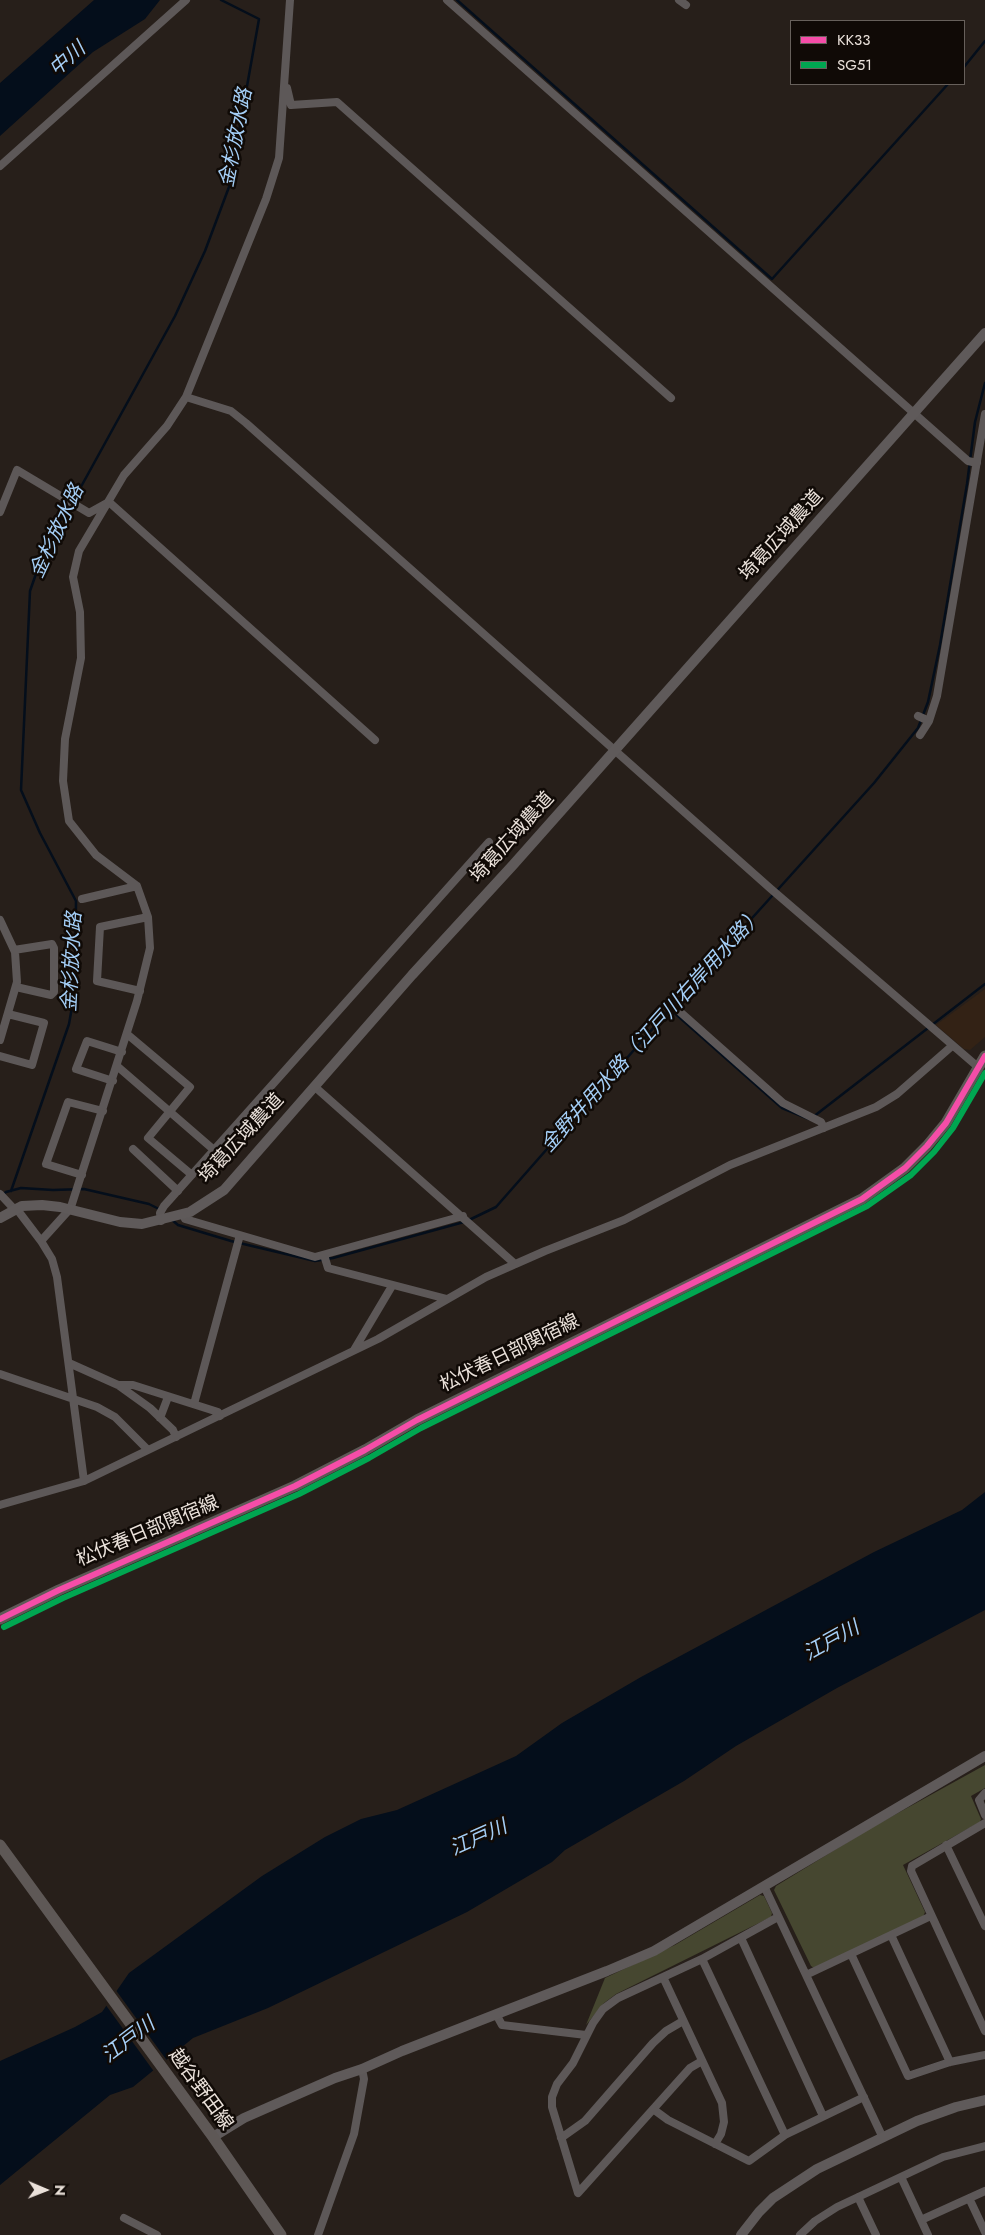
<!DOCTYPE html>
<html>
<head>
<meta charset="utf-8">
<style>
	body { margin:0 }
	#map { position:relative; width:985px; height:2235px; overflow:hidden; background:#271f1a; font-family:Jost,sans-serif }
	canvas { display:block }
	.legend { position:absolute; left:790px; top:20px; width:175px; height:65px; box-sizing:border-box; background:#100a06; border:1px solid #67605b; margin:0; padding:6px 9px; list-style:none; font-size:15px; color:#eae1da }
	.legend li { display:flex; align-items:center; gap:10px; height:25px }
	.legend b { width:25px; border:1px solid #67605b }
	.north { position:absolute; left:20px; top:2165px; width:50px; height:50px; -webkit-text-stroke:4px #100a06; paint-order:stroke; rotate:91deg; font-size:14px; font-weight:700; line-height:20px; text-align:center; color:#eae1da }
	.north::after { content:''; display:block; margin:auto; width:18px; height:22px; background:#eae1da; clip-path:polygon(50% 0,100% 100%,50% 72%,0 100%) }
</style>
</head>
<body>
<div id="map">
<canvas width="985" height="2235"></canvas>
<ul class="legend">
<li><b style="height:6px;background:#f54da8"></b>KK33</li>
<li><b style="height:6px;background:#00a651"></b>SG51</li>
</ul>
<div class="north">N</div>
</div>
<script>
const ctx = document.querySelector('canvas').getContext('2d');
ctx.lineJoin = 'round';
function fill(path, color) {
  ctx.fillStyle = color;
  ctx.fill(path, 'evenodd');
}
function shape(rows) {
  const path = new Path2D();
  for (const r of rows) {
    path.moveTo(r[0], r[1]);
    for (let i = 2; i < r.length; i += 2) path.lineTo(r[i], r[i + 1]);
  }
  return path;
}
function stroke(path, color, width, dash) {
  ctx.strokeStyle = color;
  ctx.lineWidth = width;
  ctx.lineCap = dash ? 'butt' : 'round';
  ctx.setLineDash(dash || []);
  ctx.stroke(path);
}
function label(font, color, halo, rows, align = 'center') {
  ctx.font = font + ' Jost,"Noto Sans JP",sans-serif';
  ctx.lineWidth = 5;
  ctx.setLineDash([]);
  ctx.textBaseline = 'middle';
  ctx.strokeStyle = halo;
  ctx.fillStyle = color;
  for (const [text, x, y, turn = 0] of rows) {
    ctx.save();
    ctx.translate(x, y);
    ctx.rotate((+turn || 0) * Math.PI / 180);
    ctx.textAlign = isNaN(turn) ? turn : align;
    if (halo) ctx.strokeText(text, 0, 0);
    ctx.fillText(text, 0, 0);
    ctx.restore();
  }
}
fill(shape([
	[985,989,985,1037,970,1050,964,1049,936,1025]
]), '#332215');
fill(shape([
	[985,1765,985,1788,971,1796,981,1819,980,1822,903,1865,925,1912,923,1917,814,1968,811,1966,774,1890,776,1886,869,1829],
	[760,1895,764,1896,772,1913,771,1917,616,1994,604,2003,586,2025,605,1978,675,1945]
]), '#464730');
fill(shape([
	[94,0,160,0,145,19,93,52,0,136,0,83],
	[985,1492,985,1610,837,1688,736,1746,684,1781,565,1850,552,1862,467,1912,268,2008,193,2038,133,2087,110,2095,0,2185,0,2061,75,2027,102,2012,129,1973,262,1876,325,1837,361,1819,397,1810,516,1756,562,1723,641,1677,874,1552,962,1510]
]), '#040e1b');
fill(shape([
	[115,1989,168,2062,155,2073,105,2004]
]), '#271f1a');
stroke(shape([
	[457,0,772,279,948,84],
	[964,67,985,41],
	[670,1009,782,1108,809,1119],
	[813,1117,985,984],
	[11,1191,69,1024,75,990,76,901,40,833,21,790,30,591,44,551,54,530,77,494,175,316,205,251,229,187,259,19,221,0],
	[2,1195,6,1192,21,1188,53,1190,84,1189,149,1204,159,1209],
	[171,1219,178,1225,231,1241,315,1261,333,1258,464,1222],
	[469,1220,496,1207,670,1009,874,783,918,728,928,702,940,645,967,484,975,422,985,383]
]), '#040e1b', 2.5);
stroke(shape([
	[447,0,968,461,977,463],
	[679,0,686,5],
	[287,88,291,105,337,102,671,398],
	[0,166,186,0],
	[186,397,231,411,246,423,771,889,978,1067],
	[109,502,375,740],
	[0,512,17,470,89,513,107,503],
	[918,716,929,721],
	[920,735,929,721,937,696,985,414],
	[82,899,137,886],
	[0,920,15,952,17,982,0,1040],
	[14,950,52,944,54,948,54,992,51,995,16,987],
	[140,991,97,981,100,927,148,917],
	[670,1003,783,1103,821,1122,824,1128],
	[127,1034,190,1087,148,1138,192,1175],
	[0,1056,32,1065,44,1023,8,1014],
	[117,1066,214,1150],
	[113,1081,76,1069,87,1041,122,1052],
	[315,1087,515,1264],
	[133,1149,178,1191],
	[82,1175,46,1164,68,1102,103,1111],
	[0,1194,14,1209],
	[16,1208,41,1241,52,1259,57,1277,84,1481],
	[70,1210,137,1001,150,948,148,917,137,886,96,855,69,821,63,781,65,739,81,658,80,612,73,577,79,551,124,475,167,426,186,397,266,199,279,158,290,0],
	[183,1214,185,1219,315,1257,463,1216],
	[161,1221,160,1213,164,1206,489,842],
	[41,1241,69,1210],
	[324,1255,328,1268,447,1299],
	[354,1350,392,1286],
	[69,1363,118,1385,150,1408,173,1430,176,1437],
	[0,1374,97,1407,115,1417,148,1450],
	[118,1385,133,1385,218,1412,220,1416],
	[194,1404,240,1235],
	[160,1418,168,1397],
	[0,1505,84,1481,378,1339,486,1277,545,1251,624,1220,730,1165,876,1107,897,1094,952,1046],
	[985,1793,979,1800,985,1815],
	[985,1823,912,1866,911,1871,985,2031],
	[946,1845,985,1926],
	[764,1886,883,2138],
	[891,1935,950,2062],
	[741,1938,823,2116],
	[851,1954,908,2076,950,2062,985,2055],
	[702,1959,785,2135],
	[806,1975,931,1916],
	[663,1977,722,2103,724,2122,721,2134,715,2144],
	[496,2014,502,2025,586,2035],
	[702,2061,690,2068,578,2193,552,2107,552,2097,557,2084,573,2063,593,2023,603,2009,618,1998,702,1959,778,1917],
	[653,2109,668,2120,749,2161,785,2135,864,2097],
	[561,2138,585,2121,653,2043,666,2031,683,2021],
	[901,2177,928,2235],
	[858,2197,876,2235],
	[969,2198,985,2232],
	[124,2218,157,2235],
	[921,2220,985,2191],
	[318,2235,354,2134,364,2079,362,2069],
	[800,2235,815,2221,837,2207,943,2157,985,2146]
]), '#5d5858', 8);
stroke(shape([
	[0,1218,22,1206,42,1205,60,1207,120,1222,142,1224,190,1212,224,1190,412,975,513,865,985,333],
	[213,2137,244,2118,335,2078,362,2069,402,2051,607,1971,654,1951,985,1756],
	[741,2235,759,2212,773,2198,817,2169,917,2121,956,2107,985,2100]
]), '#5f5a5a', 10);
stroke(shape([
	[0,1619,59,1590,295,1486,365,1450,417,1420,862,1199,905,1168,927,1146,946,1123,985,1056],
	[0,1845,213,2137,281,2235]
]), '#5e5856', 11);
stroke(shape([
	[0,1619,59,1590,295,1486,365,1450,417,1420,862,1199,905,1168,927,1146,946,1123,985,1056]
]), '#f54da8', 6);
stroke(shape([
	[4,1627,63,1598,299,1494,369,1458,421,1428,867,1206,911,1175,934,1152,953,1128,985,1073]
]), '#00a651', 6);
label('19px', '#eae1da', '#100a06', [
	["埼葛広域農道",782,536,-48],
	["埼葛広域農道",513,838,-48],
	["埼葛広域農道",242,1139,-47],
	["松伏春日部関宿線",510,1354,-26],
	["松伏春日部関宿線",148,1532,-23],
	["越谷野田線",200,2090,54]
]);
label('italic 20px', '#a4cef6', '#100a06', [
	["中川",68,60,-41],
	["金杉放水路",237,138,-79],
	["金杉放水路",58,532,-65],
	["金杉放水路",73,962,-87],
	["金野井用水路（江戸川右岸用水路）",653,1031,-48],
	["江戸川",832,1642,-29],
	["江戸川",479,1839,-24],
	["江戸川",129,2041,-37]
]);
</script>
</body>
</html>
